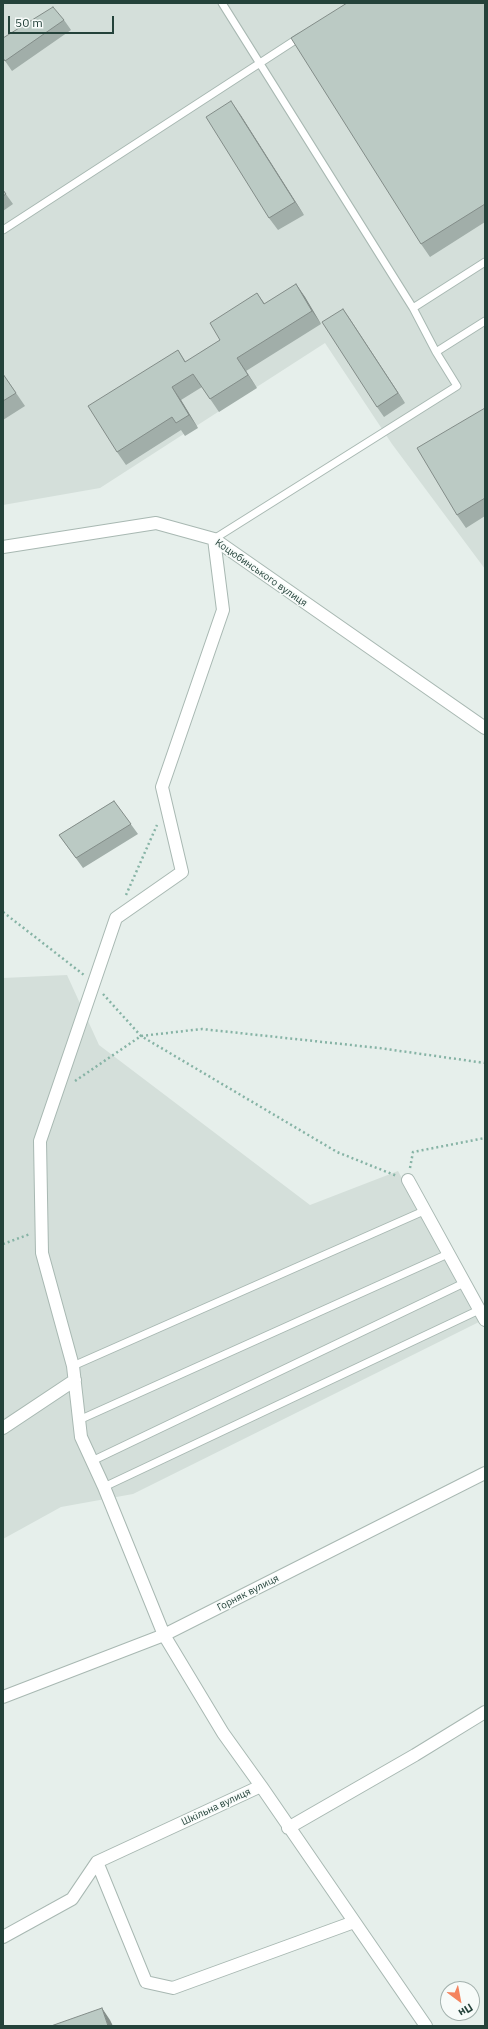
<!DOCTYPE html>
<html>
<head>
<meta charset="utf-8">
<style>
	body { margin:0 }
	#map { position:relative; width:488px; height:2029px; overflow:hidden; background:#e6efeb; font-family:"IBM Plex Sans",sans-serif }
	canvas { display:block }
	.frame { position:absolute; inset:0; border:4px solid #24423a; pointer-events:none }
	.north { position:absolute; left:440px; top:1981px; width:40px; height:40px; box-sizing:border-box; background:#f7fbf9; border:1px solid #a3b1ad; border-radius:50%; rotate:148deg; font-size:11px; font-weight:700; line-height:16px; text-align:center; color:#24423a }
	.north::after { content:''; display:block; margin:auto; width:14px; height:18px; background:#f4845f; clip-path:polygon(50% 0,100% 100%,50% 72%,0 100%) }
	.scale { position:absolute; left:8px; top:16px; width:106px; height:18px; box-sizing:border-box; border:2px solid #24423a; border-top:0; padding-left:5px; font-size:12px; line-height:14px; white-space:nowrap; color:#24423a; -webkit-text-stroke:3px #f7fbf9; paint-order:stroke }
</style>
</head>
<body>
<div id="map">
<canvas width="488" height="2029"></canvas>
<div class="frame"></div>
<div class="north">Пн</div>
<div class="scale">50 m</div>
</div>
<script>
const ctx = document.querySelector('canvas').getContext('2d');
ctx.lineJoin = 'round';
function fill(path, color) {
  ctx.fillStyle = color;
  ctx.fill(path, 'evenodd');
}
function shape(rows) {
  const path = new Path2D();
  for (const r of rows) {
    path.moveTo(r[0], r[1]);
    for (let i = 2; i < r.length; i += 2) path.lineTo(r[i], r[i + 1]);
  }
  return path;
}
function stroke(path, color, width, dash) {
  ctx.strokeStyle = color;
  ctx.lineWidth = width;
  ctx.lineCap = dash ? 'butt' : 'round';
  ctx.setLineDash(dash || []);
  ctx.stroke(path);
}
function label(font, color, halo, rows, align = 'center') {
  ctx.font = font + ' "IBM Plex Sans",sans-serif';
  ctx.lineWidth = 3;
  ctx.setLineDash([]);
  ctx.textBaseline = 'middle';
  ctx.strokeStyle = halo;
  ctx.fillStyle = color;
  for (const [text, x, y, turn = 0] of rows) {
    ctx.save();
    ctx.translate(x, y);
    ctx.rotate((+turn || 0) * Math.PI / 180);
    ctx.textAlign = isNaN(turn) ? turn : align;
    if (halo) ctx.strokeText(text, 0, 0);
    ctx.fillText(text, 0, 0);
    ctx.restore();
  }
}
fill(shape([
	[3,3,485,3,485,569,392,444,325,343,100,488,3,505],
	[67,975,99,1045,310,1205,398,1171,479,1322,133,1494,61,1507,3,1539,3,978]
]), '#d4dfda');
const lane = shape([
	[222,3,413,308,436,352],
	[3,230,300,37],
	[413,308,485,262],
	[214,539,457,386,436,352,485,321],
	[73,1366,426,1210],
	[79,1420,450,1253],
	[92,1461,464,1283],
	[104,1487,479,1310]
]);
const street = shape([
	[214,539,223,610,162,787,182,872,116,918,40,1141,42,1253,73,1366,81,1437,104,1487,164,1635,223,1733,261,1786],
	[3,547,156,523,214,539,485,728],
	[408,1180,485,1320],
	[3,1428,75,1380],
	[3,1697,164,1635,485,1473],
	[288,1828,415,1755,485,1712],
	[97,1862,146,1982,173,1988,354,1922],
	[3,1937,72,1899,97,1862,261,1786,426,2026]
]);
stroke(lane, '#a8b8b2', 9);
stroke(street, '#a8b8b2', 14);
stroke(shape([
	[126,895,157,825],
	[3,912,84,975],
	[103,994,141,1036,337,1152,397,1176],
	[75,1081,141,1036,202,1029,379,1048,485,1063],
	[410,1168,413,1152,485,1138],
	[3,1244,30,1234]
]), '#86b3a5', 2.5, [2, 3]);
stroke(lane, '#fff', 7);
stroke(street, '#fff', 12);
fill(shape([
	[485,3,485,222,430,257,421,244],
	[64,20,71,30,12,71,3,58],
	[240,114,304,215,278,230,269,218],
	[3,190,13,204,3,211],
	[296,284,305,297,321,324,246,371,257,388,219,412,202,387,181,400,198,428,185,436,181,430,126,465,117,452,178,350,186,362,220,340,257,293,265,304],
	[343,309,405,403,384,417,377,407],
	[3,374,25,406,3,420],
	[485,408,485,516,466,528,457,515],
	[114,801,138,834,83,868,59,835]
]), '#a1aea9');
fill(shape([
	[231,101,240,114,304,215,295,202],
	[296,284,305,297,321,324,312,311],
	[343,309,350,319,405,403,398,393],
	[237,358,246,371,257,388,248,375],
	[172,387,181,400,198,428,189,415],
	[102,2008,110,2020,113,2026,108,2026]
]), '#838d89');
const building = shape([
	[347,3,485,3,485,204,421,244,291,38,347,3],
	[53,7,64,20,5,61,3,58,3,38,53,7],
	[231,101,295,202,269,218,206,117,231,101],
	[3,190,6,194,3,196,3,190],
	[296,284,312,311,237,358,248,375,210,399,193,374,172,387,189,415,176,423,172,417,117,452,88,406,178,350,185,362,220,340,210,323,257,293,264,304,296,284],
	[343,309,398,393,377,407,322,322,343,309],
	[3,374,16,393,3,401,3,374],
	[485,408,485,498,457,515,417,448,485,408],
	[114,801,131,824,76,858,59,835,114,801],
	[102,2008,108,2026,51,2026,102,2008]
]);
fill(building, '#bbcac4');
stroke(building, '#838d89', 1);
label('10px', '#24423a', '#f7fbf9', [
	["Коцюбинського вулиця",261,573,35],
	["Горняк вулиця",248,1593,-27],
	["Шкільна вулиця",216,1807,-25]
]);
</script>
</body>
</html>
